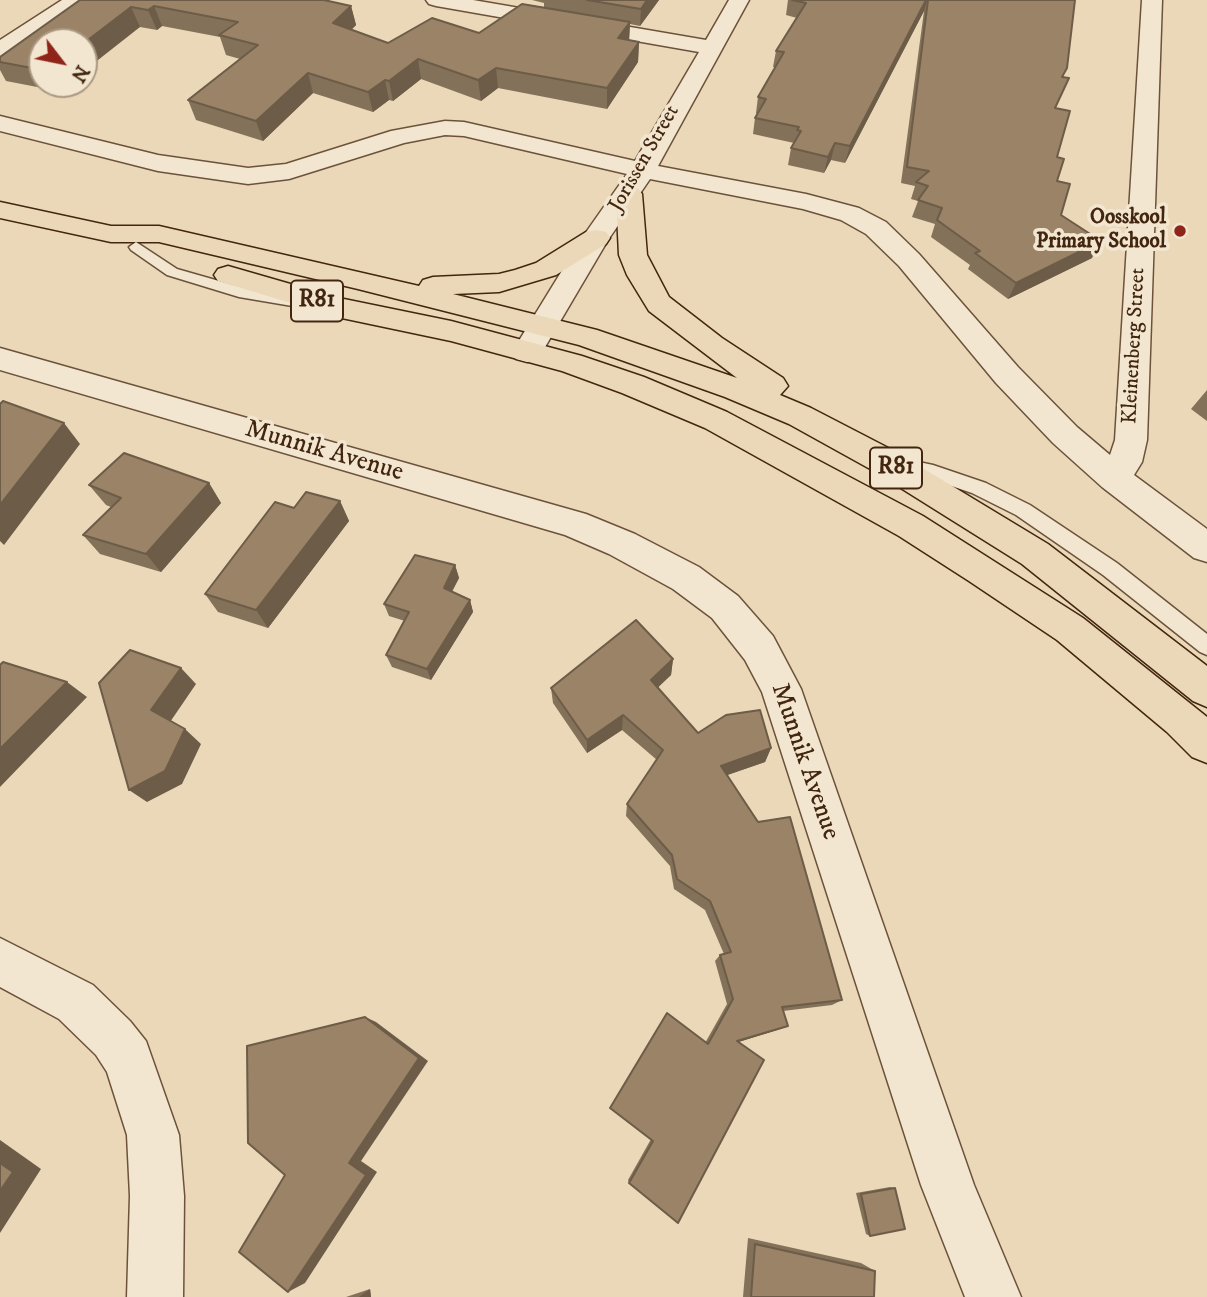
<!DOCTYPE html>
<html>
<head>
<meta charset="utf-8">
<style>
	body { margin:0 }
	#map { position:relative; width:1207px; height:1297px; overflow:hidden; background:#ebd8b8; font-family:"IM FELL DW Pica",serif }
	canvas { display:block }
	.north { position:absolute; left:28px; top:28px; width:70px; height:70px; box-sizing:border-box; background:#f2e6d1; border:2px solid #ac9984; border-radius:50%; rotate:122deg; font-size:19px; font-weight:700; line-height:28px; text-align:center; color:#422610 }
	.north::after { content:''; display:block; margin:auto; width:24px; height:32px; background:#8f2418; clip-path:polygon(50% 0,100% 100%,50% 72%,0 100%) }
</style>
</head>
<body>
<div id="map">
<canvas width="1207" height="1297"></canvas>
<div class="north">N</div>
</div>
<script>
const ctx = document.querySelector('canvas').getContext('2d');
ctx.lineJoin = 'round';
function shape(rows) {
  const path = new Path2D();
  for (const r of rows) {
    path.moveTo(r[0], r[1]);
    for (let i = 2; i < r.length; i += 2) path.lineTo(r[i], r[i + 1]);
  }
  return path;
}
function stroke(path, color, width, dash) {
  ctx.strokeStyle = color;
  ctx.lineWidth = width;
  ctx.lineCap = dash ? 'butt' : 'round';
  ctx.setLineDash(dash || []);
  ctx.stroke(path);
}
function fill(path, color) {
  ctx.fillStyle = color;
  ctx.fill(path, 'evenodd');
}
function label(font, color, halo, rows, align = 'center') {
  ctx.font = font + ' "IM FELL DW Pica",serif';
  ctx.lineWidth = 7;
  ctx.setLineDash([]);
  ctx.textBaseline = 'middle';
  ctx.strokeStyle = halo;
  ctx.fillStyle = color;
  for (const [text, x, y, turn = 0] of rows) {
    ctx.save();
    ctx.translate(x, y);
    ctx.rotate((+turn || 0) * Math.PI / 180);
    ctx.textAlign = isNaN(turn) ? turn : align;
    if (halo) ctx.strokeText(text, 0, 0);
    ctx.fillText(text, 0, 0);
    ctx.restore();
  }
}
const service = shape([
	[136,242,177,269,240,287,310,299,318,304,310,309,239,297,167,275,131,250,129,247,136,242],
	[900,458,933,465,986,483,1030,505,1117,563,1207,634,1207,655,1200,652,1103,575,1016,515,972,493,931,479,894,470,891,465,894,460,900,458]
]);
const minor = shape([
	[62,0,86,0,8,55,0,57,0,40,62,0],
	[426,0,473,0,706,40,729,0,749,0,658,166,806,194,859,208,886,222,919,254,1018,367,1077,427,1110,455,1115,440,1142,0,1162,0,1147,440,1142,462,1134,475,1207,529,1207,562,1194,558,1102,487,1053,443,996,383,899,266,866,234,841,220,803,209,650,179,608,240,538,359,527,362,516,359,512,352,582,238,627,174,464,136,445,135,404,143,289,179,248,184,158,171,0,131,0,116,158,155,248,168,286,164,391,131,445,121,464,122,635,161,699,52,436,6,429,4,426,0],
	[0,348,586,514,635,534,699,567,738,596,773,636,801,689,974,1185,1021,1297,965,1297,921,1185,762,692,745,660,712,618,673,589,609,554,565,535,0,370,0,348],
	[0,938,93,985,130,1021,146,1041,179,1135,184,1196,183,1297,127,1297,130,1196,127,1135,107,1072,96,1055,59,1019,0,987,0,938]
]);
const primary = shape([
	[629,186,638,188,642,194,647,255,669,297,722,338,783,378,788,386,780,395,811,408,896,452,1048,544,1207,666,1207,707,1193,701,1022,564,872,470,789,424,725,397,579,345,358,289,159,242,111,242,0,218,0,202,111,226,159,226,419,286,423,280,433,277,499,274,515,270,536,263,586,232,596,230,606,232,610,238,606,244,556,275,499,292,453,294,597,330,737,378,649,311,627,275,619,255,616,194,620,188,629,186],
	[228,266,339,298,451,321,582,356,644,377,727,412,923,516,1083,618,1207,717,1207,763,1192,757,1167,732,1057,640,969,581,899,536,705,428,622,393,562,371,451,341,337,317,218,281,214,275,218,269,228,266]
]);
stroke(service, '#6c523a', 3);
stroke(minor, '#6c523a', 3);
stroke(primary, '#422610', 3);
fill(service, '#f2e6d1');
fill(minor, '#f2e6d1');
fill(primary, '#ebd8b8');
fill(shape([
	[80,0,351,6,356,25,351,30,388,43,479,33,544,8,544,3,532,0,659,0,640,26,630,24,629,40,639,42,638,62,607,109,498,88,481,101,421,79,393,101,389,100,373,112,313,93,263,141,196,120,188,100,240,59,226,55,220,37,162,26,157,30,140,27,42,42,42,84,67,84,58,91,6,81,0,70,0,57],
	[788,0,1075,0,1063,77,1055,108,1057,181,1061,215,1092,258,1008,299,968,269,970,265,931,237,935,224,912,217,918,201,911,199,915,186,901,183,924,11,845,163,831,160,824,173,788,165,791,148,794,143,753,134,755,118,757,114,756,113,758,97,775,67,773,67,776,51,797,18,786,15],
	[1207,390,1207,421,1191,409],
	[209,483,221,503,161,572,100,554,83,535,111,507,106,505,89,485],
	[340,501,349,521,268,628,218,612,205,594,294,508],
	[455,565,459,578,452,592,470,600,473,612,431,680,392,667,386,655,405,621,389,616,384,604],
	[673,659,671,675,657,688,698,733,771,748,765,762,727,775,842,1000,832,1005,783,1011,788,1026,780,1029,739,1042,629,1183,628,1180,727,1004,715,961,720,955,724,954,705,910,674,889,670,866,626,816,627,804,657,760,622,730,587,753,553,703,551,688],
	[890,1187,895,1188,870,1236,866,1234,856,1193],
	[748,1238,861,1263,875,1271,874,1297,743,1297],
	[370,1289,371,1297,346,1297]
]), '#847159');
fill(shape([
	[647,0,659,0,640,26,641,9],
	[926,0,927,0,924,11,845,163,850,146],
	[154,6,162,26,157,30,148,10],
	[351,6,356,25,338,43,333,23],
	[131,7,140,27,84,71,84,43],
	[630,22,629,42,618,38],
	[639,42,638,62,607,109,607,88],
	[418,59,421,79,393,101,389,81],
	[496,68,498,88,481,101,478,80],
	[308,73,313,93,263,141,256,121],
	[385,80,389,100,373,112,368,92],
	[55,84,67,84,58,91],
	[835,143,831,160,824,173,828,157],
	[1101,241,1092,258,1008,299,1016,283],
	[64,423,80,444,4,545,0,541,0,505],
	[209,483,221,503,161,572,146,554],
	[340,501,349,521,268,628,256,610],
	[455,565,459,578,447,600,444,588],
	[470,600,473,612,431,680,427,669],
	[673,659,671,675,649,696,651,680],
	[181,668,196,684,168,725,151,710],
	[67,682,87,697,0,787,0,749],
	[623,715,622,730,587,753,587,740],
	[185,729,201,744,182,784,147,802,129,790],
	[771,748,765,762,716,779,721,766],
	[365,1017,376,1022,428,1061,361,1161,377,1172,305,1283,288,1292,349,1163],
	[788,1026,780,1029,731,1044,737,1041],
	[0,1140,41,1169,0,1233],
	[370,1289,371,1297,359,1297]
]), '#6c5c48');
const building = shape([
	[80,0,324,0,351,6,333,23,388,43,432,18,479,33,522,4,630,22,618,38,639,42,607,88,496,68,478,80,418,59,389,81,385,80,368,92,308,73,256,121,188,100,258,45,219,35,238,22,154,6,148,10,131,7,84,43,84,42,42,42,42,70,0,62,0,57,80,0],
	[587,0,647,0,641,9,587,0],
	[792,0,926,0,850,146,835,143,828,157,791,148,801,131,797,130,799,127,755,118,766,99,758,97,784,52,776,51,806,3,792,0],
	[928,0,1075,0,1067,68,1062,77,1069,78,1055,108,1070,111,1057,157,1064,159,1057,181,1070,184,1061,215,1101,241,1016,283,975,253,980,251,937,220,942,208,918,200,928,186,916,182,929,171,907,167,928,0],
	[3,401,64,423,0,505,0,404,3,401],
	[124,453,209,483,146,554,83,535,121,498,89,485,124,453],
	[306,492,340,501,256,610,205,594,275,502,294,508,306,492],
	[415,555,455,565,444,588,470,600,427,669,386,655,409,612,384,604,415,555],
	[636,620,673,659,651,680,698,733,726,715,760,710,771,748,721,766,758,822,790,817,842,1000,782,1007,788,1026,737,1041,764,1060,678,1223,629,1183,653,1141,610,1108,667,1013,708,1044,733,999,720,955,731,952,710,901,677,879,672,855,627,804,663,750,623,715,587,740,551,688,636,620],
	[130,650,181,668,151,710,185,729,165,771,129,790,99,683,130,650],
	[3,662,67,682,0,749,0,665,3,662],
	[365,1017,419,1058,349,1163,366,1175,288,1292,239,1252,285,1175,248,1143,247,1046,365,1017],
	[0,1163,13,1172,0,1191,0,1163],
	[895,1188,905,1229,870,1236,861,1194,895,1188],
	[755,1244,875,1271,874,1297,751,1297,755,1244]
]);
fill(building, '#9a8367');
stroke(building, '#6c5c48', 2);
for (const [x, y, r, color] of [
	[1180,231,7,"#8f2418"]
]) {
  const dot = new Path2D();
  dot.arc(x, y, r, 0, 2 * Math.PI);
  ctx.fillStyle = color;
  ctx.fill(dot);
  stroke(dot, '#f2e6d1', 2.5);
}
label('21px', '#422610', '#f2e6d1', [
	["Jorissen Street",645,159,-60],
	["Kleinenberg Street",1135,346,-87]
]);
label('bold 21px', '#422610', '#f2e6d1', [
	["Oosskool",1166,219],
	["Primary School",1166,243]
], 'right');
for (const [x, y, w] of [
	[317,301,52],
	[896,468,52]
]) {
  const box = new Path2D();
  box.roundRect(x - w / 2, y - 20.5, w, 41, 5);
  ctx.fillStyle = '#f2e6d1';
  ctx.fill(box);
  stroke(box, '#422610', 2);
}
label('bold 24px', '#422610', null, [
	["R81",317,301],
	["R81",896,468]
]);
label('26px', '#422610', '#f2e6d1', [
	["Munnik Avenue",324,452,16],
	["Munnik Avenue",804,762,71]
]);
</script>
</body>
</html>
